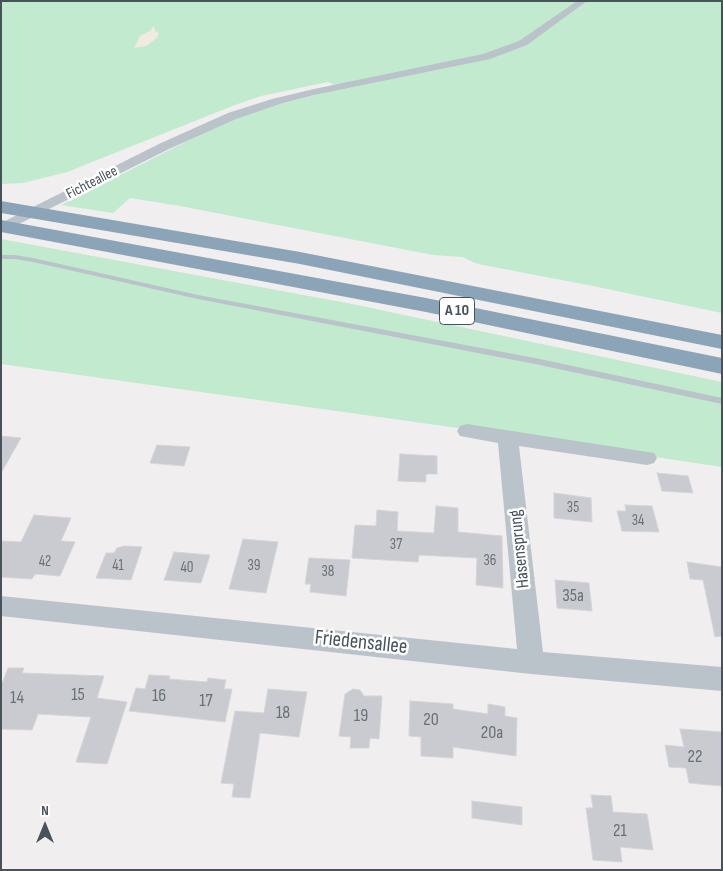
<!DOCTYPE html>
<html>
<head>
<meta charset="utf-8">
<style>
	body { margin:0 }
	#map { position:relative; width:723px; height:871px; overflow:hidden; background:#f0eeee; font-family:"Sofia Sans Condensed",sans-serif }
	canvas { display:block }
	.frame { position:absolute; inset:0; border:2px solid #48525a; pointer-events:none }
	.north { position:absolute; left:20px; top:801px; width:50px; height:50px; -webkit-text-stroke:4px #fff; paint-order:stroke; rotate:0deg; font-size:14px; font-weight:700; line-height:20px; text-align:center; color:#48525a }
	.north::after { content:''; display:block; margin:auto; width:18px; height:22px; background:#48525a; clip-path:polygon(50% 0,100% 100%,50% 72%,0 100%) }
</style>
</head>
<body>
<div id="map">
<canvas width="723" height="871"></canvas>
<div class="frame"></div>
<div class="north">N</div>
</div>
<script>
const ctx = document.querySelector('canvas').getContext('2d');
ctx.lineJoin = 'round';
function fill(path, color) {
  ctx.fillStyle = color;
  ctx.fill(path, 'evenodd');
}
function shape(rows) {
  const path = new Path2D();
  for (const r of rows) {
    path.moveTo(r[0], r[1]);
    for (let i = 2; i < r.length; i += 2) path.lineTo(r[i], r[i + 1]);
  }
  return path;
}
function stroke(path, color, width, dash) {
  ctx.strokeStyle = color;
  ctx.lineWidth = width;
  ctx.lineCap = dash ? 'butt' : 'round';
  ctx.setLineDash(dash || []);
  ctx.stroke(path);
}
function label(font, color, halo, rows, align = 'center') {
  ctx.font = font + ' "Sofia Sans Condensed",sans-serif';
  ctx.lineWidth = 5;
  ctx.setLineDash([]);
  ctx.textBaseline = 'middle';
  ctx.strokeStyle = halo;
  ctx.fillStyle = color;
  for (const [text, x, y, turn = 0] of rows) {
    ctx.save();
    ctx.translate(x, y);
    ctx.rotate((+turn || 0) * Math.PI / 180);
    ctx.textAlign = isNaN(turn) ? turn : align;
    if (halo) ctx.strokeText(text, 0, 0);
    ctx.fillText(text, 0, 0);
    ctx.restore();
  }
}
fill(shape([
	[1,1,722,1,722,313,593,286,478,264,462,257,433,255,180,206,130,198,113,213,61,205,217,126,258,110,341,88,328,82,261,96,235,105,67,172,23,183,1,184],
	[1,239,352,304,722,382,722,467,508,435,1,364]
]), '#c1eace');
fill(shape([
	[156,23,154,26,155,31,159,33,157,38,146,46,134,48,140,36,150,31]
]), '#f0eae0');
const building = shape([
	[1,436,21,438,1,473,1,436],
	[157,445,190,447,184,466,150,463,157,445],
	[400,454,437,456,437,474,426,474,426,482,398,481,400,454],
	[657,473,688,476,693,493,662,491,657,473],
	[554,493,591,498,592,522,554,518,554,493],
	[625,505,652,506,659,532,622,531,617,511,626,511,625,505],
	[436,506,458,508,458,532,502,536,503,588,476,585,477,558,419,555,418,562,352,558,355,525,376,526,377,510,398,512,397,531,434,533,436,506],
	[34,515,71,518,61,541,75,542,60,576,35,574,32,579,1,577,1,541,21,542,34,515],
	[243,539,278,542,266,593,229,589,243,539],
	[124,546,142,547,131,580,96,578,106,553,114,553,117,548,124,546],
	[174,552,210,555,201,583,164,580,174,552],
	[309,558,350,560,346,596,310,592,311,584,305,584,309,558],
	[687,562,722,567,722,636,715,637,703,580,690,579,687,562],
	[555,580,589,583,592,611,557,608,555,580],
	[8,668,24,668,22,673,104,676,97,698,127,702,107,764,76,762,91,717,38,714,32,730,1,729,1,686,8,668],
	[149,675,170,676,169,679,207,682,208,678,226,680,224,689,232,689,225,722,129,711,136,688,145,689,149,675],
	[268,689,307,692,299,737,260,733,250,798,232,797,234,784,221,783,235,711,264,713,268,689],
	[353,689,360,690,364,696,382,696,379,739,370,738,369,748,350,748,351,737,339,736,345,694,353,689],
	[410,701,453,704,453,709,488,714,488,704,505,707,505,716,517,718,516,756,453,747,453,758,421,756,421,737,409,736,410,701],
	[680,729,722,732,722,786,689,783,686,768,669,767,665,745,684,747,680,729],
	[591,795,611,796,613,812,647,814,653,850,620,847,622,862,593,860,586,808,593,808,591,795],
	[472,801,522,807,522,825,472,818,472,801]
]);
fill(building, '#c9cbd0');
stroke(building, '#d3d5d9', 1);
fill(shape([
	[1,255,15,255,33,258,198,295,535,358,722,398,722,404,535,364,198,299,33,262,15,259,1,259,1,255]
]), '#bbc3ca');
fill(shape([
	[577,1,587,1,527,45,490,59,314,95,280,104,236,119,169,149,1,233,1,223,161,143,228,113,272,99,314,89,483,54,519,41,577,1],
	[467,424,654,453,657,458,654,463,647,465,519,446,543,652,722,667,722,691,531,674,1,616,1,596,517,649,498,443,460,436,457,431,460,426,467,424]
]), '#bbc3ca');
fill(shape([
	[1,201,300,252,722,335,722,349,300,264,1,213,1,201],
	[1,220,426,298,722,358,722,374,426,312,1,232,1,220]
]), '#8ba4b8');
label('15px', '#48525a', '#fff', [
	["Fichteallee",92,183,-27]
]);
label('15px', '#687078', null, [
	["35",573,508],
	["34",638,521],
	["37",396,545],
	["36",490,561],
	["42",45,562],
	["41",118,566],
	["39",254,566],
	["40",187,568],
	["38",328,572]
]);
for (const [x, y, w] of [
	[457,311,35]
]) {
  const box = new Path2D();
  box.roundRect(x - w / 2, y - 13.5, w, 27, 4);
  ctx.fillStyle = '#fff';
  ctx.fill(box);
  stroke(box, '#48525a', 1);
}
label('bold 16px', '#48525a', null, [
	["A 10",457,311]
]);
label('18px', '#48525a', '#fff', [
	["Hasensprung",520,549,-96]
]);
label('18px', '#687078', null, [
	["35a",573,596],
	["15",78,695],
	["16",159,696],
	["14",17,698],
	["17",206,701],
	["18",283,713],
	["19",361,716],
	["20",431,720],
	["20a",492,733],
	["22",695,757],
	["21",620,831]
]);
label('21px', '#48525a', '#fff', [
	["Friedensallee",361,643,6]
]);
</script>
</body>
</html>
